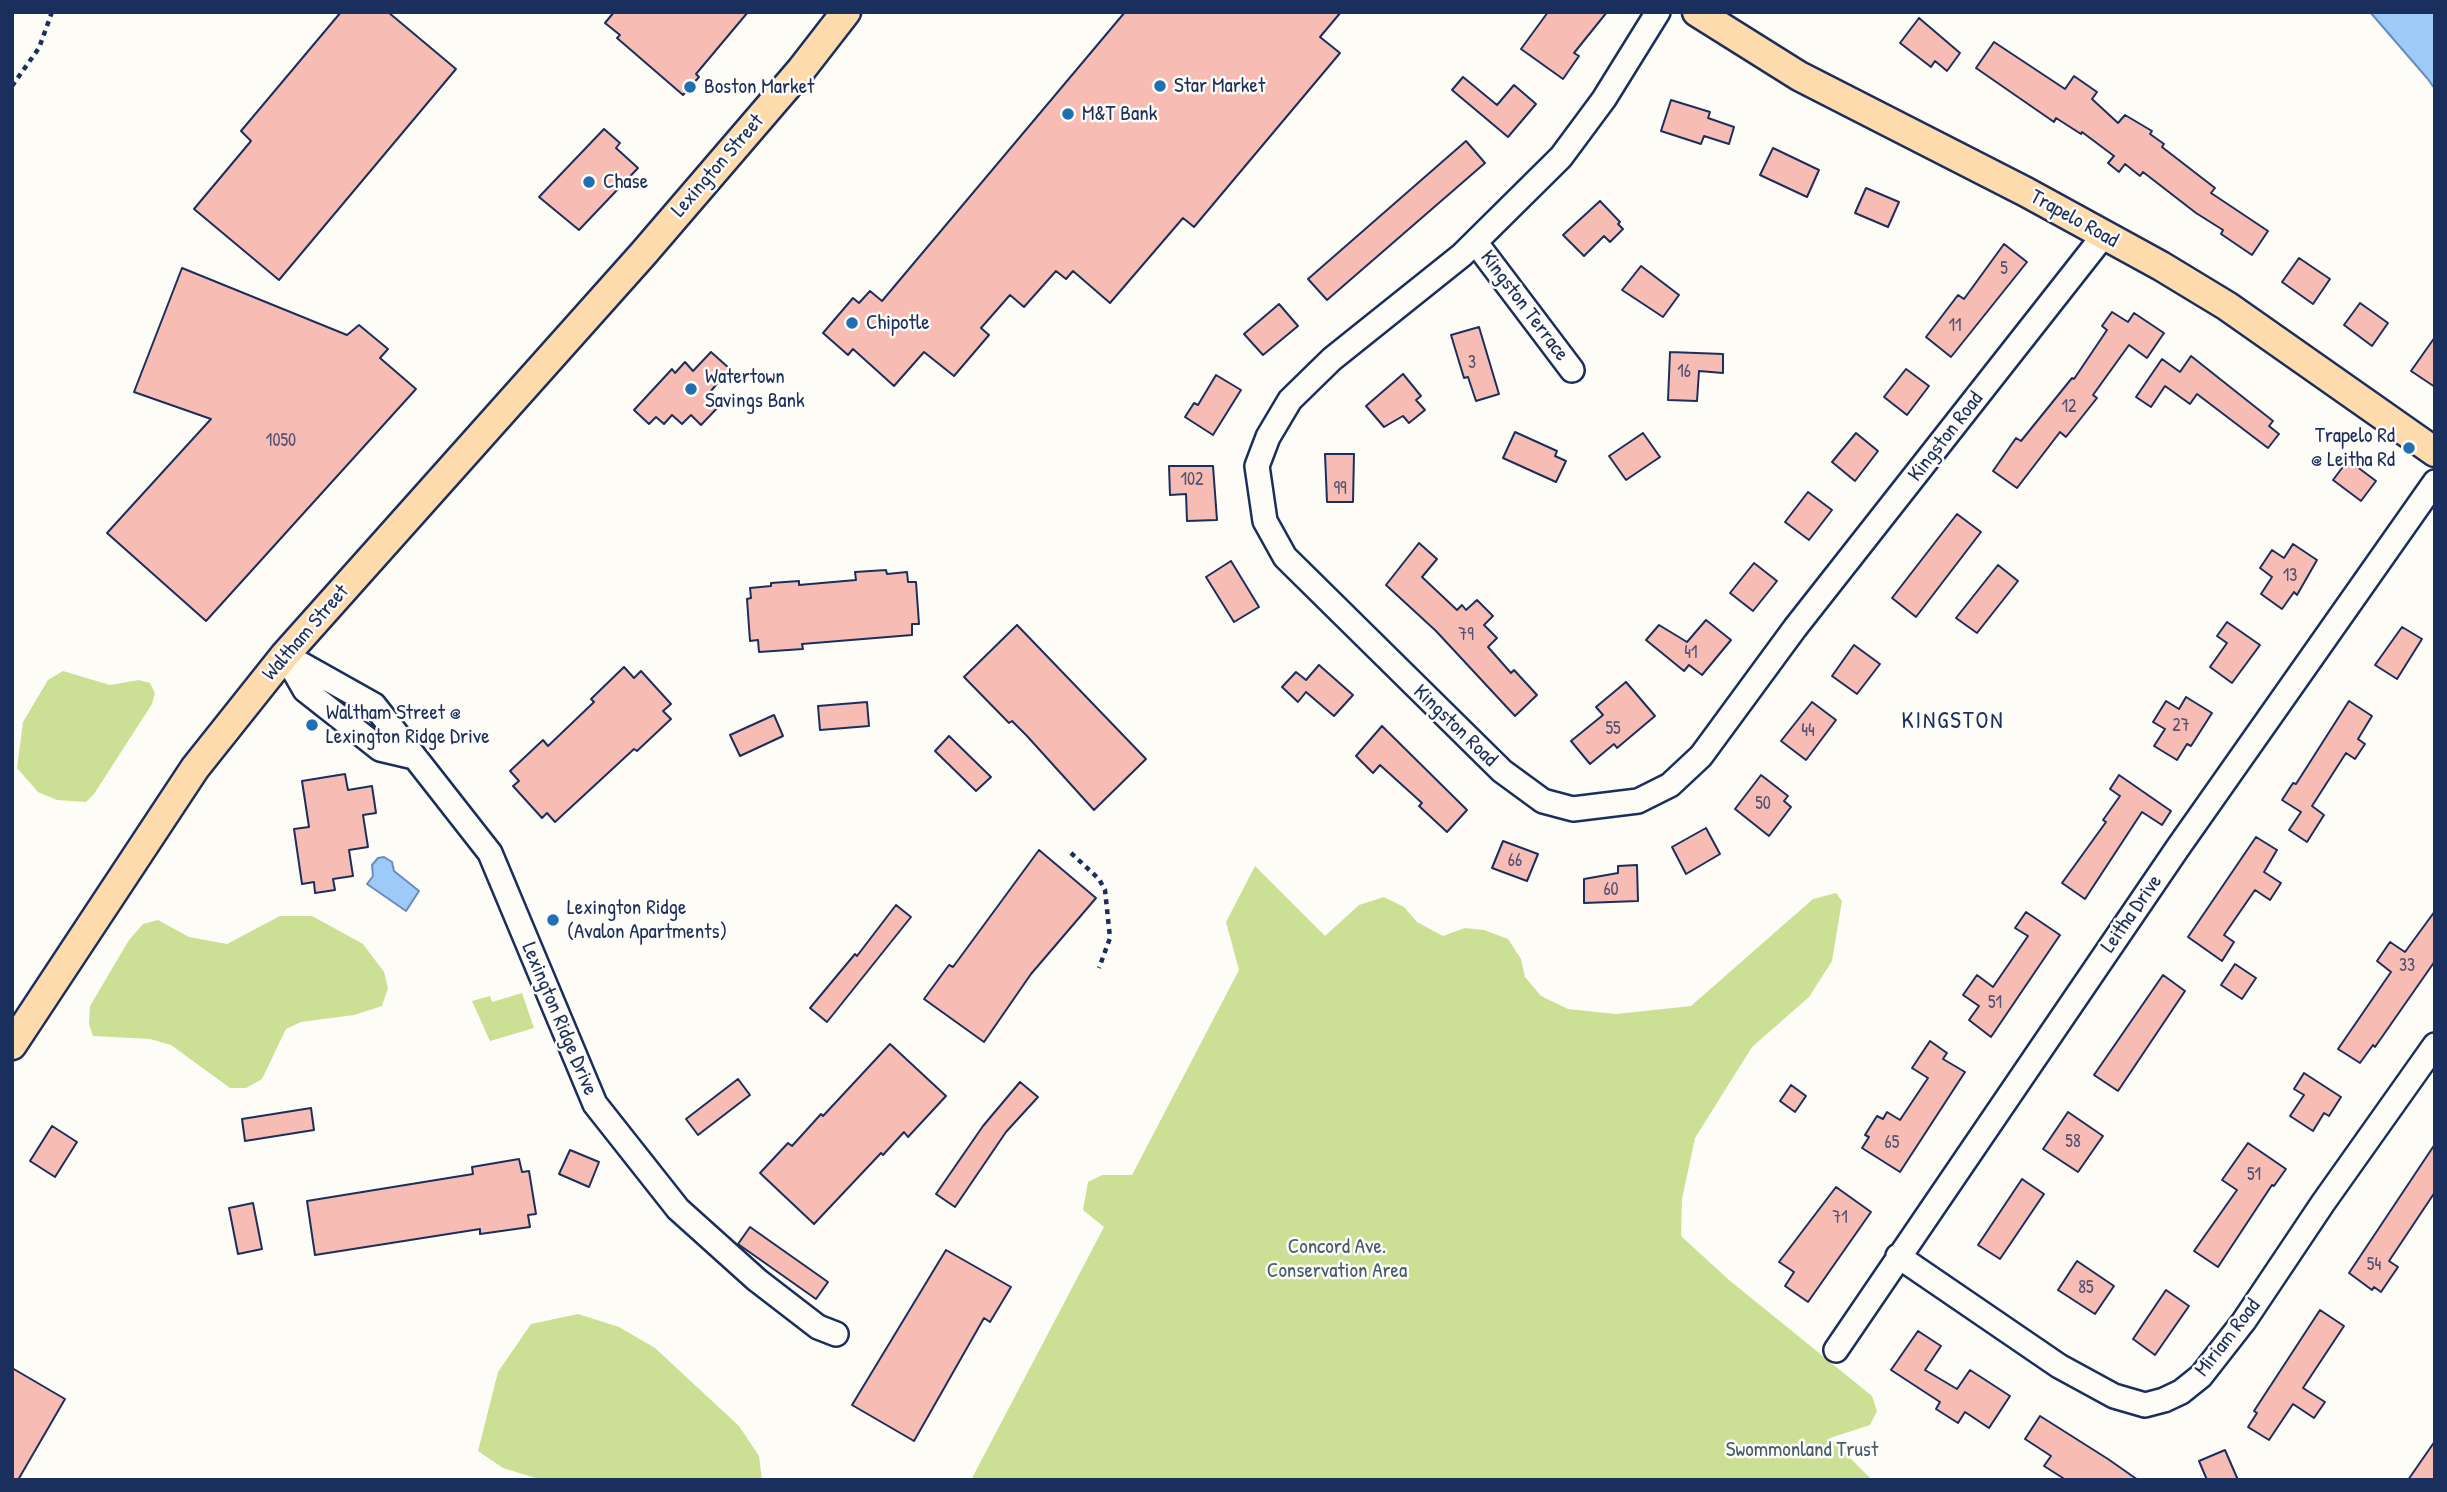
<!DOCTYPE html>
<html>
<head>
<meta charset="utf-8">
<style>
	body { margin:0 }
	#map { position:relative; width:2447px; height:1492px; overflow:hidden; background:#fdfcf7; font-family:"Patrick Hand",sans-serif }
	canvas { display:block }
	.frame { position:absolute; inset:0; border:14px solid #1b2f5e; pointer-events:none }
</style>
</head>
<body>
<div id="map">
<canvas width="2447" height="1492"></canvas>
<div class="frame"></div>
</div>
<script>
const ctx = document.querySelector('canvas').getContext('2d');
ctx.lineJoin = 'round';
function fill(path, color) {
  ctx.fillStyle = color;
  ctx.fill(path, 'evenodd');
}
function shape(rows) {
  const path = new Path2D();
  for (const r of rows) {
    path.moveTo(r[0], r[1]);
    for (let i = 2; i < r.length; i += 2) path.lineTo(r[i], r[i + 1]);
  }
  return path;
}
function stroke(path, color, width, dash) {
  ctx.strokeStyle = color;
  ctx.lineWidth = width;
  ctx.lineCap = dash ? 'butt' : 'round';
  ctx.setLineDash(dash || []);
  ctx.stroke(path);
}
function label(font, color, halo, rows, align = 'center') {
  ctx.font = font + ' "Patrick Hand",sans-serif';
  ctx.lineWidth = 5;
  ctx.setLineDash([]);
  ctx.textBaseline = 'middle';
  ctx.strokeStyle = halo;
  ctx.fillStyle = color;
  for (const [text, x, y, turn = 0] of rows) {
    ctx.save();
    ctx.translate(x, y);
    ctx.rotate((+turn || 0) * Math.PI / 180);
    ctx.textAlign = isNaN(turn) ? turn : align;
    if (halo) ctx.strokeText(text, 0, 0);
    ctx.fillText(text, 0, 0);
    ctx.restore();
  }
}
fill(shape([
	[63,671,110,685,139,680,150,683,155,693,152,704,94,794,86,802,57,800,38,792,17,768,23,722,48,680],
	[1255,866,1325,936,1359,905,1384,897,1404,907,1417,922,1443,936,1465,928,1484,930,1508,939,1521,959,1525,977,1541,996,1568,1009,1616,1014,1691,1006,1813,899,1836,893,1842,901,1832,961,1809,997,1752,1047,1695,1138,1682,1199,1681,1236,1729,1280,1872,1396,1877,1411,1870,1425,1830,1438,1872,1480,971,1480,1104,1227,1083,1210,1088,1182,1102,1175,1132,1175,1239,970,1226,922],
	[280,916,312,916,363,944,384,972,388,988,382,1006,354,1015,301,1022,286,1029,262,1079,246,1088,230,1088,171,1045,150,1039,93,1036,89,1024,90,1006,129,940,143,924,158,920,189,937,227,944],
	[522,993,534,1028,490,1041,472,1001,490,996,492,1002],
	[578,1314,619,1327,655,1348,739,1426,759,1456,762,1480,542,1480,503,1468,478,1451,498,1372,531,1324]
]), '#cbe095');
const water = shape([
	[2370,12,2435,12,2435,89,2427,78,2370,12],
	[384,857,392,862,394,871,419,891,406,911,367,884,373,876,372,865,378,858,384,857]
]);
fill(water, '#9ecaf8');
stroke(water, '#6a8cba', 2);
const building = shape([
	[341,12,388,12,456,69,279,280,194,209,251,141,241,131,341,12],
	[614,12,748,12,696,74,699,77,683,95,617,38,620,35,605,23,614,12],
	[1125,12,1341,12,1320,37,1340,53,1194,227,1183,218,1110,303,1073,271,1066,279,1056,271,1024,307,1010,295,981,328,989,335,954,376,924,352,894,386,853,349,848,355,823,333,853,298,859,303,870,291,882,301,1125,12],
	[1548,12,1607,12,1574,53,1579,56,1563,79,1521,49,1548,12],
	[1919,18,1960,53,1947,71,1935,61,1931,67,1900,43,1919,18],
	[1994,42,2065,89,2074,76,2097,92,2092,99,2118,123,2125,115,2152,131,2150,134,2164,144,2162,147,2215,188,2211,193,2268,231,2252,255,2221,234,2223,230,2196,213,2143,172,2140,176,2125,164,2119,172,2108,163,2114,156,2082,132,2081,134,2056,118,2054,122,1976,68,1994,42],
	[1463,77,1497,105,1514,85,1536,104,1508,137,1452,90,1463,77],
	[1671,100,1710,112,1708,118,1734,127,1729,144,1704,136,1701,144,1661,131,1671,100],
	[604,129,620,143,616,148,638,168,579,230,539,197,604,129],
	[1466,141,1485,163,1327,300,1308,279,1466,141],
	[1773,148,1819,170,1807,197,1760,175,1773,148],
	[1866,188,1899,202,1888,227,1855,213,1866,188],
	[1600,201,1620,222,1618,224,1623,229,1610,242,1604,236,1584,256,1563,235,1600,201],
	[2004,244,2027,262,1951,357,1926,337,1958,295,1964,299,2004,244],
	[2299,258,2330,279,2313,304,2282,282,2299,258],
	[1641,266,1679,295,1663,317,1622,290,1641,266],
	[182,268,347,335,359,325,388,349,380,358,416,389,206,621,107,533,211,419,134,392,182,268],
	[2360,303,2388,323,2372,346,2344,325,2360,303],
	[1279,304,1298,326,1263,355,1244,334,1279,304],
	[2112,312,2128,322,2134,313,2164,333,2147,358,2129,345,2093,395,2097,398,2066,437,2060,432,2017,488,1993,471,2016,438,2021,441,2072,378,2074,379,2107,330,2102,326,2112,312],
	[1479,327,1499,394,1476,401,1468,377,1464,378,1451,335,1479,327],
	[2435,337,2435,387,2411,371,2435,337],
	[711,352,730,369,710,392,722,403,701,425,691,415,682,424,672,415,664,424,656,417,649,424,634,410,672,369,675,373,685,362,693,371,711,352],
	[1670,352,1723,354,1723,373,1699,371,1697,401,1668,400,1670,352],
	[2191,356,2273,421,2269,426,2279,434,2268,448,2197,394,2190,404,2165,386,2151,407,2136,397,2162,359,2180,372,2191,356],
	[1906,369,1929,386,1907,415,1884,397,1906,369],
	[1403,374,1421,396,1416,400,1425,410,1409,423,1403,416,1384,427,1366,406,1403,374],
	[1216,375,1241,390,1213,435,1185,417,1194,403,1198,405,1216,375],
	[1515,432,1557,451,1555,456,1566,461,1556,482,1503,458,1515,432],
	[1643,433,1660,457,1626,480,1609,456,1643,433],
	[1856,433,1878,451,1855,481,1832,462,1856,433],
	[1325,454,1354,454,1353,502,1327,502,1325,454],
	[2348,460,2376,481,2361,501,2333,480,2348,460],
	[1169,466,1213,466,1217,520,1187,521,1186,494,1170,495,1169,466],
	[1808,492,1832,510,1809,540,1785,522,1808,492],
	[1957,514,1981,532,1916,617,1892,598,1957,514],
	[1419,543,1437,559,1422,577,1457,610,1462,605,1466,610,1477,600,1493,616,1484,625,1497,638,1488,647,1511,673,1514,670,1537,695,1515,716,1436,631,1386,585,1419,543],
	[2293,544,2317,560,2297,595,2294,592,2282,609,2261,594,2272,577,2260,568,2272,550,2284,558,2293,544],
	[1231,561,1259,607,1234,622,1206,577,1231,561],
	[1754,563,1777,581,1753,611,1730,593,1754,563],
	[1998,565,2018,581,1977,633,1956,618,1998,565],
	[886,570,887,574,907,572,908,582,916,582,919,624,912,624,912,635,802,644,803,649,759,652,758,640,750,641,747,599,751,598,750,588,771,586,771,583,799,581,799,585,856,580,855,572,886,570],
	[1706,620,1731,640,1702,675,1689,665,1684,671,1646,640,1659,625,1687,642,1706,620],
	[2227,622,2260,645,2232,683,2210,667,2227,643,2217,636,2227,622],
	[1017,625,1146,759,1094,810,1027,736,1012,721,1009,723,964,677,1017,625],
	[2402,627,2422,639,2397,679,2375,665,2402,627],
	[1854,645,1880,664,1857,694,1832,676,1854,645],
	[1319,665,1353,695,1334,716,1306,692,1298,702,1282,687,1296,672,1306,680,1319,665],
	[624,667,634,678,641,671,671,704,663,711,671,719,637,751,634,749,555,822,547,813,542,818,513,786,519,781,510,771,543,740,548,746,594,702,591,699,624,667],
	[1626,682,1655,716,1617,748,1614,744,1590,764,1571,741,1603,715,1596,707,1626,682],
	[2186,697,2212,713,2191,746,2187,744,2177,760,2154,746,2165,729,2153,722,2166,701,2179,709,2186,697],
	[2349,701,2372,716,2358,739,2365,744,2355,759,2346,753,2312,806,2324,815,2307,842,2289,830,2301,812,2282,800,2293,783,2296,784,2349,701],
	[867,702,869,726,820,730,818,706,867,702],
	[1812,702,1836,720,1806,760,1781,741,1812,702],
	[774,715,783,736,740,756,730,735,774,715],
	[1382,726,1467,810,1447,832,1419,806,1422,803,1380,765,1373,773,1356,756,1382,726],
	[949,736,991,777,976,791,935,751,949,736],
	[345,774,348,790,372,786,376,813,363,815,368,847,349,850,353,876,333,879,335,890,315,893,314,882,302,884,294,829,309,827,302,781,345,774],
	[1761,775,1788,796,1784,801,1791,807,1769,836,1735,809,1761,775],
	[2119,775,2171,811,2162,825,2142,812,2085,899,2062,883,2106,822,2103,820,2120,796,2110,789,2119,775],
	[1706,828,1720,854,1686,874,1672,847,1706,828],
	[2256,837,2277,850,2264,872,2281,883,2270,900,2255,890,2224,935,2234,942,2222,961,2188,937,2256,837],
	[1503,841,1538,854,1527,881,1492,868,1503,841],
	[1039,850,1096,898,1031,974,984,1042,924,999,949,965,953,967,1039,850],
	[1637,865,1638,901,1584,903,1584,879,1618,873,1618,866,1637,865],
	[896,905,911,917,827,1022,810,1008,855,954,857,956,896,905],
	[2435,911,2435,961,2375,1047,2373,1045,2360,1063,2338,1049,2391,972,2377,961,2390,942,2405,952,2435,911],
	[2026,912,2060,935,1991,1037,1969,1020,1979,1006,1963,995,1977,975,1993,987,2028,936,2015,928,2026,912],
	[2235,964,2256,978,2242,999,2221,985,2235,964],
	[2163,975,2185,991,2118,1091,2094,1075,2163,975],
	[1930,1041,1947,1053,1943,1059,1965,1072,1900,1172,1862,1148,1869,1137,1865,1135,1877,1116,1883,1119,1887,1112,1900,1120,1928,1078,1912,1068,1930,1041],
	[890,1044,946,1096,908,1137,904,1132,883,1155,881,1153,814,1224,760,1173,788,1143,792,1146,821,1114,823,1116,890,1044],
	[2304,1073,2341,1097,2329,1116,2324,1113,2313,1131,2290,1116,2304,1095,2294,1089,2304,1073],
	[738,1079,750,1095,698,1135,686,1119,738,1079],
	[1020,1082,1038,1097,1006,1132,955,1207,936,1194,983,1126,1020,1082],
	[1791,1085,1806,1096,1795,1112,1780,1101,1791,1085],
	[311,1108,314,1130,245,1141,242,1119,311,1108],
	[2068,1112,2103,1136,2078,1172,2043,1149,2068,1112],
	[52,1126,77,1142,55,1177,30,1161,52,1126],
	[2248,1143,2286,1169,2274,1186,2272,1185,2218,1267,2194,1251,2237,1190,2222,1180,2248,1143],
	[2435,1144,2435,1192,2389,1261,2398,1267,2381,1292,2374,1287,2372,1290,2349,1273,2435,1144],
	[570,1150,599,1162,589,1187,559,1174,570,1150],
	[519,1159,522,1172,529,1171,536,1214,528,1215,530,1227,480,1234,480,1229,315,1255,307,1201,473,1174,472,1167,519,1159],
	[2022,1179,2044,1194,2000,1259,1978,1245,2022,1179],
	[1836,1187,1871,1212,1808,1302,1785,1286,1794,1272,1779,1262,1836,1187],
	[253,1203,262,1249,238,1254,229,1208,253,1203],
	[750,1227,828,1282,816,1299,738,1244,750,1227],
	[946,1250,1011,1287,990,1322,984,1318,914,1441,852,1405,946,1250],
	[2077,1261,2114,1286,2095,1314,2058,1290,2077,1261],
	[2166,1290,2189,1306,2155,1355,2133,1339,2166,1290],
	[2320,1310,2344,1326,2303,1388,2325,1402,2314,1418,2293,1404,2269,1440,2248,1427,2257,1413,2254,1411,2320,1310],
	[1918,1331,1941,1346,1925,1370,1957,1389,1970,1370,2010,1396,1989,1428,1965,1412,1958,1423,1936,1409,1940,1402,1891,1370,1918,1331],
	[12,1368,65,1399,18,1480,12,1480,12,1368],
	[2040,1416,2108,1459,2138,1480,2066,1480,2044,1466,2051,1456,2025,1439,2040,1416],
	[2435,1441,2435,1480,2408,1480,2435,1441],
	[2225,1450,2238,1480,2207,1480,2199,1461,2225,1450]
]);
fill(building, '#f7bcb4');
stroke(building, '#1b2f5e', 2);
const minor = shape([
	[1658,12,1604,99,1561,157,1462,255,1332,359,1290,400,1268,437,1257,466,1265,521,1285,557,1502,771,1543,801,1573,809,1638,801,1670,785,1701,756,1795,628,2104,235],
	[1476,243,1572,370],
	[285,655,374,705,490,853,595,1104,678,1209,757,1280,818,1327,836,1334],
	[286,657,305,690,380,749,414,757],
	[1898,1256,2059,1366,2114,1396,2145,1405,2164,1400,2181,1392,2201,1376,2244,1321,2323,1203,2435,1045],
	[1836,1350,2177,849,2435,482]
]);
const major = shape([
	[1697,12,1799,76,2026,192,2161,266,2227,306,2435,452],
	[12,1045,195,768,285,655,643,254,801,70,846,12]
]);
stroke(minor, '#1b2f5e', 28);
stroke(major, '#1b2f5e', 33);
stroke(shape([
	[12,86,39,48,52,12],
	[1071,853,1099,879,1105,890,1110,938,1099,968]
]), '#1b2f5e', 4.5, [5, 5]);
stroke(minor, '#fdfcf7', 23);
stroke(major, '#fedbac', 28);
for (const [x, y, r, color] of [
	[1160,86,7,"#1f6fb2"],
	[690,87,7,"#1f6fb2"],
	[1068,114,7,"#1f6fb2"],
	[589,182,7,"#1f6fb2"],
	[852,323,7,"#1f6fb2"],
	[691,389,7,"#1f6fb2"],
	[2409,448,7,"#1f6fb2"],
	[312,725,7,"#1f6fb2"],
	[553,920,7,"#1f6fb2"]
]) {
  const dot = new Path2D();
  dot.arc(x, y, r, 0, 2 * Math.PI);
  ctx.fillStyle = color;
  ctx.fill(dot);
  stroke(dot, '#fdfcf7', 2.5);
}
label('18px', '#525274', null, [
	["5",2004,269],
	["11",1955,326],
	["3",1472,363],
	["16",1684,372],
	["12",2069,407],
	["1050",281,441],
	["102",1192,480],
	["99",1340,489],
	["13",2290,576],
	["79",1466,635],
	["41",1691,653],
	["27",2181,726],
	["55",1613,729],
	["44",1808,731],
	["50",1763,804],
	["66",1515,861],
	["60",1611,890],
	["33",2407,966],
	["51",1995,1003],
	["58",2073,1142],
	["65",1892,1143],
	["51",2254,1175],
	["71",1840,1218],
	["54",2374,1265],
	["85",2086,1288]
]);
label('21px', '#1b2f5e', '#fdfcf7', [
	["Star Market",1174,86],
	["Boston Market",704,87],
	["M&T Bank",1082,114],
	["Chase",603,182],
	["Chipotle",866,323],
	["Watertown",705,377],
	["Savings Bank",705,401],
	["Trapelo Rd",2395,436,"right"],
	["@ Leitha Rd",2395,460,"right"],
	["Waltham Street @",326,713],
	["Lexington Ridge Drive",326,737],
	["Lexington Ridge",567,908],
	["(Avalon Apartments)",567,932]
], 'left');
label('21px', '#1b2f5e', '#fdfcf7', [
	["Lexington Street",718,166,-49],
	["Trapelo Road",2074,219,29],
	["Kingston Terrace",1524,306,53],
	["Kingston Road",1946,437,-52],
	["Waltham Street",306,633,-49],
	["Kingston Road",1455,726,44],
	["Leitha Drive",2132,914,-55],
	["Lexington Ridge Drive",559,1019,67],
	["Miriam Road",2228,1338,-52]
]);
label('21px', '#475b6c', '#fdfcf7', [
	["Concord Ave.",1337,1247],
	["Conservation Area",1337,1271],
	["Swommonland Trust",1802,1450]
]);
ctx.letterSpacing = '2px';
label('23px', '#1b2f5e', '#fdfcf7', [
	["KINGSTON",1953,722]
]);
ctx.letterSpacing = '0px';
</script>
</body>
</html>
